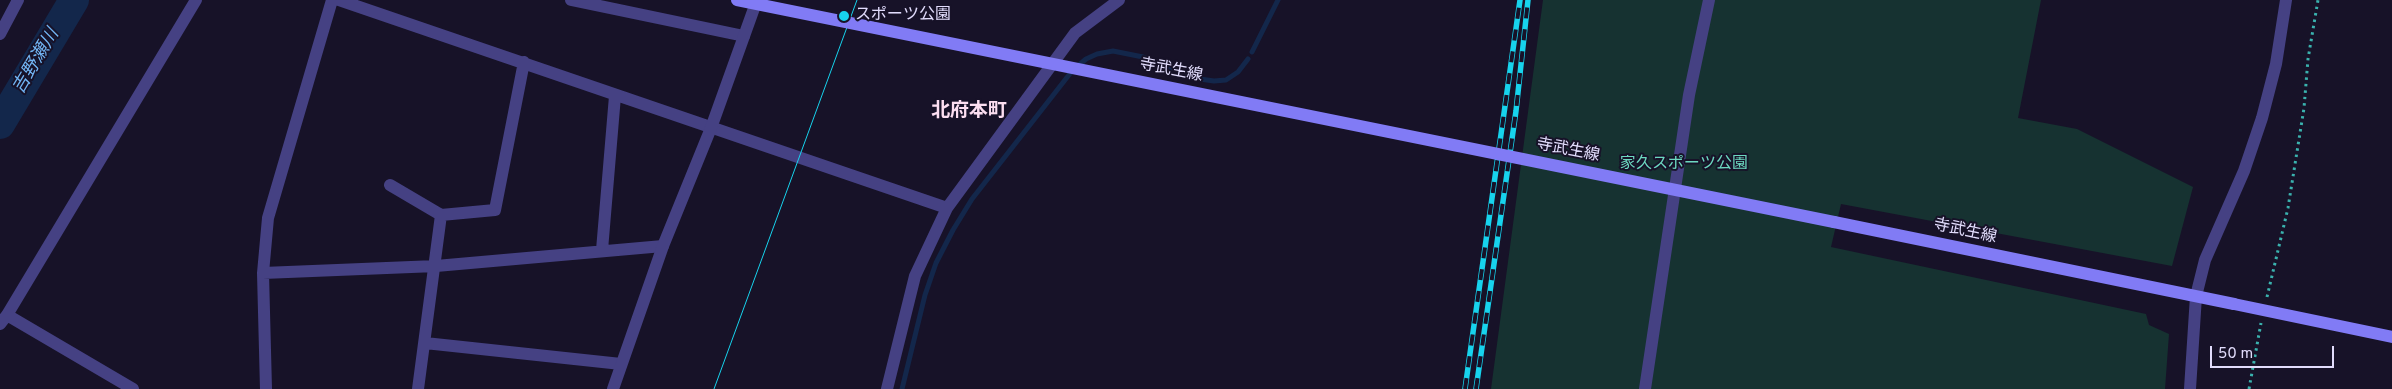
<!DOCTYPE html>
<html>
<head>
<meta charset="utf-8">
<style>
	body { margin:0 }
	#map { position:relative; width:2392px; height:389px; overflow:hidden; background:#171228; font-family:Overpass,sans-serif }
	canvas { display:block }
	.scale { position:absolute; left:2210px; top:346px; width:124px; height:22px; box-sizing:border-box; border:2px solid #e1dcfc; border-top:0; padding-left:6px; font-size:15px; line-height:18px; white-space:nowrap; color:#e1dcfc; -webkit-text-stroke:4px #171228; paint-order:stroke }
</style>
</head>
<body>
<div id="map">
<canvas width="2392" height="389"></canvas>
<div class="scale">50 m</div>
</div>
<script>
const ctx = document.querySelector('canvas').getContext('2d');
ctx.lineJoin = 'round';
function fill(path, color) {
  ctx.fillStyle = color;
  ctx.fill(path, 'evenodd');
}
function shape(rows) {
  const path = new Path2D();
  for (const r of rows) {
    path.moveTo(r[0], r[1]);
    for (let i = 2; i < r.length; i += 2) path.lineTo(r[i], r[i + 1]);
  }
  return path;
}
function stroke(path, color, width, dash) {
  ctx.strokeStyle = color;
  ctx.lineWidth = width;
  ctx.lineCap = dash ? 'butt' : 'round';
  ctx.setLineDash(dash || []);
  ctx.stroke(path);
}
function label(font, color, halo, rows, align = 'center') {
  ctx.font = font + ' Overpass,"Noto Sans JP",sans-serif';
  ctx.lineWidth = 4;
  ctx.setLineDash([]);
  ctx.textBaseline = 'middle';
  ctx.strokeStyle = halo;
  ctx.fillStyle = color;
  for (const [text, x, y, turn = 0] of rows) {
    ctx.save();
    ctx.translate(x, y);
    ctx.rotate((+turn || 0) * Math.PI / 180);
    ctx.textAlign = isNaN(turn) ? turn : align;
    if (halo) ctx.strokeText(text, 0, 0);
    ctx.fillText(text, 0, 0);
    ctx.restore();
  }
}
fill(shape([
	[1543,0,2041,0,2018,118,2077,129,2193,187,2172,266,1841,204,1831,247,2146,314,2149,325,2169,334,2165,389,1491,389]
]), '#163231');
stroke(shape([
	[1252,52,1278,0],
	[902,389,925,295,936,263,953,230,972,199,1072,71,1086,59,1097,54,1113,51,1143,57,1200,79,1214,81,1226,80,1238,72,1248,59]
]), '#13274b', 5);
stroke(shape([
	[0,124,74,0]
]), '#13274b', 30);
stroke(shape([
	[2267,297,2288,208,2304,108,2308,59,2318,0],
	[2249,389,2261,323]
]), '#3ab2ae', 3, [2.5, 4]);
stroke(shape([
	[339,0,947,208],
	[571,0,744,36],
	[0,34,18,0],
	[390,185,441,215,495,210,524,62],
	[602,250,615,96],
	[263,273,436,266,663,246],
	[425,343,621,364],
	[266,389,263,273,268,218,332,0],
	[418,389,441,215],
	[887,389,915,276,947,208,1075,33,1119,0],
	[1645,389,1689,95,1709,0],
	[2190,389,2196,296,2205,260,2244,171,2262,118,2276,64,2286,0]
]), '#454183', 12);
stroke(shape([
	[7,315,133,389],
	[0,324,7,315,196,0],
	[613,389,663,246,711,128,757,0]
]), '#454183', 12);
stroke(shape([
	[1834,222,2234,304]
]), '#817bf5', 12);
stroke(shape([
	[714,389,857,0]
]), '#17d3ed', 1);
const rail = shape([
	[1465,389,1520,0],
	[1476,389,1516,111,1528,0]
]);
stroke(rail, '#17d3ed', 5.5);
stroke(rail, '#171228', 4, [11]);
stroke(shape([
	[737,0,1834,222],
	[2234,304,2392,337]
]), '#817bf5', 12);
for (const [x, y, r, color] of [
	[844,16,6,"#17d3ed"]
]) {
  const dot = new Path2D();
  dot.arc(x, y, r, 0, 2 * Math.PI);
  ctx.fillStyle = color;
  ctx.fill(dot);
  stroke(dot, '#171228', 2);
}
label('16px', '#e1dcfc', '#171228', [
	["スポーツ公園",855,16]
], 'left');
label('16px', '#e1dcfc', '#171228', [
	["寺武生線",1171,71,11],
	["寺武生線",1568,151,11],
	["寺武生線",1965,232,12]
]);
label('16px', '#6cd8c0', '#171228', [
	["家久スポーツ公園",1684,165]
]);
label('italic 18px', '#72b5f4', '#171228', [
	["吉野瀬川",37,62,-59]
]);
label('bold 19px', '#fcdef1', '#171228', [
	["北府本町",969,112]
]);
</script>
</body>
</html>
